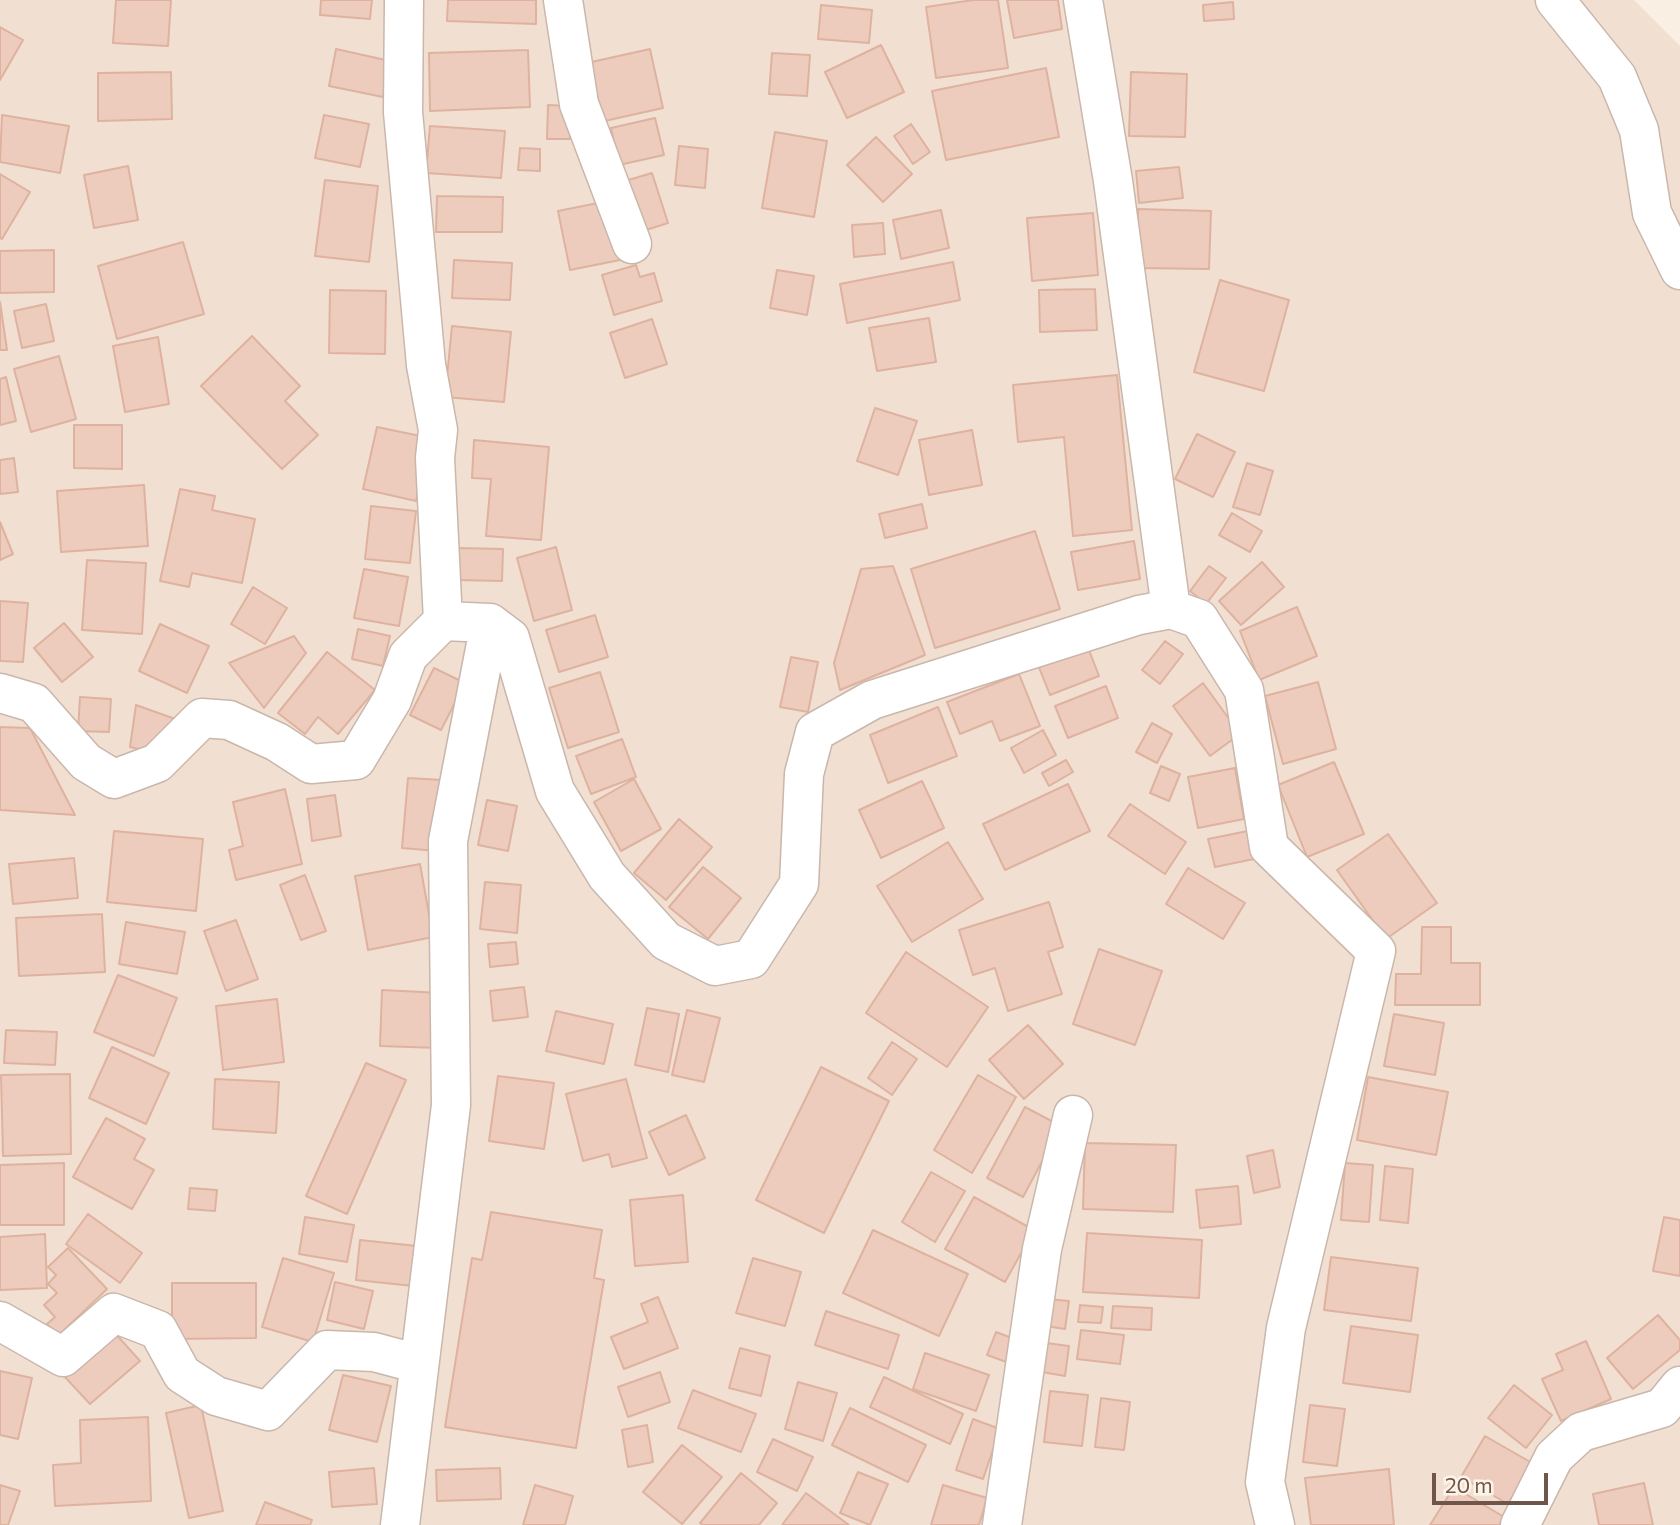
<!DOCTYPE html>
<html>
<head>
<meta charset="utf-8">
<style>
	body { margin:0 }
	#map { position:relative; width:1680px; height:1525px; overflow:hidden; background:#faefe3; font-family:Commissioner,sans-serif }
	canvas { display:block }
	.scale { position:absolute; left:1432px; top:1473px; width:116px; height:32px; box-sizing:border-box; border:4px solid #70554b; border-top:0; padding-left:9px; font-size:21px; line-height:24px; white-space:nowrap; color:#70554b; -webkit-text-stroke:5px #fdf4e9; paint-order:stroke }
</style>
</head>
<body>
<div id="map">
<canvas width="1680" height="1525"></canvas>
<div class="scale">20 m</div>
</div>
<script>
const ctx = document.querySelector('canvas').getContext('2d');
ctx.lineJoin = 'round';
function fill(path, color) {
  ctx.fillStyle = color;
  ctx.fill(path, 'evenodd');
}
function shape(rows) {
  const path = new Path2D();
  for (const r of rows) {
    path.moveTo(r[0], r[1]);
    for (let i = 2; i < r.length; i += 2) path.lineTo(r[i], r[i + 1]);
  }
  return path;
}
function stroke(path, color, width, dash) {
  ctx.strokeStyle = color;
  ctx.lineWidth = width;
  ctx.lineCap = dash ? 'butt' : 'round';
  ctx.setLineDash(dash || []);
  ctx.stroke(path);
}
fill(shape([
	[0,0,1634,0,1680,46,1680,1525,0,1525]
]), '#f1e0d2');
const building = shape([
	[116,0,171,0,168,46,113,43,116,0],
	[321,0,372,0,370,19,320,15,321,0],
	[448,0,536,0,536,24,447,21,448,0],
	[973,0,998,0,1008,68,936,78,926,7,973,0],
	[1007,0,1058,0,1062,29,1014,38,1007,0],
	[1233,2,1234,19,1204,21,1203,5,1233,2],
	[821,5,872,10,869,43,818,39,821,5],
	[0,27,23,40,0,80,0,27],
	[881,45,904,92,847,118,825,72,881,45],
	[336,49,390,61,383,97,329,86,336,49],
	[650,49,663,108,600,122,587,63,650,49],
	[528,50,530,107,430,111,429,53,528,50],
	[772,53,810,55,807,96,769,94,772,53],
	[1046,68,1059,137,946,160,932,91,1046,68],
	[171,72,172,119,98,121,98,73,171,72],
	[1131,72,1187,74,1185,137,1129,136,1131,72],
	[548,105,571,106,570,139,547,139,548,105],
	[2,115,69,126,60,173,0,162,2,115],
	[324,115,369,124,360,167,315,158,324,115],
	[655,118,664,155,619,165,611,128,655,118],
	[911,124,930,152,913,164,894,136,911,124],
	[430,126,505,131,501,178,426,173,430,126],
	[775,132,827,141,814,217,762,208,775,132],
	[876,137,912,174,883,202,847,165,876,137],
	[679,146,708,149,705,188,675,185,679,146],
	[520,148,540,149,540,171,518,170,520,148],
	[128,166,138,220,94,228,84,175,128,166],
	[1179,167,1183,198,1139,203,1136,171,1179,167],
	[652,173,668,223,640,232,625,181,652,173],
	[0,174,30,192,2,239,0,238,0,174],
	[325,180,378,186,369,262,315,256,325,180],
	[437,196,503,197,502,232,436,232,437,196],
	[608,201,620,260,570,270,558,211,608,201],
	[1138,209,1211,211,1209,269,1137,268,1138,209],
	[941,210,949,248,901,259,893,220,941,210],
	[1093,213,1098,275,1032,281,1027,218,1093,213],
	[883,223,885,254,854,257,852,225,883,223],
	[183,242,204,314,117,339,98,266,183,242],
	[54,250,54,292,0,293,0,251,54,250],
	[454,260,512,263,510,300,452,298,454,260],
	[953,262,960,300,847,323,840,284,953,262],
	[636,265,640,277,654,273,662,301,614,315,602,275,636,265],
	[777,270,814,276,807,315,770,308,777,270],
	[1220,280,1289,300,1264,391,1194,372,1220,280],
	[1095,289,1097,330,1040,332,1039,290,1095,289],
	[330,290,386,291,385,354,329,353,330,290],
	[0,302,7,350,0,350,0,302],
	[46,304,54,341,22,348,14,311,46,304],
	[929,318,936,362,877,371,869,328,929,318],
	[652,319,667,364,625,378,610,333,652,319],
	[452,326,511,332,504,402,445,397,452,326],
	[252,336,300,386,285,401,318,435,282,469,201,386,252,336],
	[158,337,169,404,125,412,113,346,158,337],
	[59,356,76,419,31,432,14,369,59,356],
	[1117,375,1132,530,1073,536,1064,437,1018,442,1013,385,1117,375],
	[6,377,16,421,0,425,0,379,6,377],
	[875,408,917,421,898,475,857,461,875,408],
	[74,425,122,425,122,469,74,468,74,425],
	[377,427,430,438,416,501,363,489,377,427],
	[972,430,982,485,929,495,919,440,972,430],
	[1197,434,1235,452,1213,497,1175,479,1197,434],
	[474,440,549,447,541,540,486,536,491,479,472,478,474,440],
	[14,458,18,492,0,494,0,460,14,458],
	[1247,463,1273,471,1260,515,1233,507,1247,463],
	[144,485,148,546,61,552,57,491,144,485],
	[180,489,215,496,212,510,255,519,242,583,192,573,189,587,160,581,180,489],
	[922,504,927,528,885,538,879,514,922,504],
	[371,506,416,511,410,563,365,559,371,506],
	[1232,513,1262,531,1250,552,1219,535,1232,513],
	[0,522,13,554,0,560,0,522],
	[1035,531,1060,609,935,648,911,569,1035,531],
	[1134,541,1140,579,1078,590,1071,552,1134,541],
	[556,547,572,610,534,621,517,558,556,547],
	[457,548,503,549,502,581,457,580,457,548],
	[87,560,146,563,142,634,82,630,87,560],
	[1262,562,1284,587,1241,625,1219,601,1262,562],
	[893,566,925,655,840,690,834,663,861,569,893,566],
	[1209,566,1226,578,1206,604,1190,591,1209,566],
	[364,569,408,577,399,626,354,618,364,569],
	[253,587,287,608,265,644,231,624,253,587],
	[0,601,28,603,23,662,0,661,0,601],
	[1297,607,1317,656,1259,680,1240,631,1297,607],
	[595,615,608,657,559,672,546,630,595,615],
	[64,623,93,657,62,682,34,648,64,623],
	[160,624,209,646,187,693,139,671,160,624],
	[358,629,390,636,383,666,352,659,358,629],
	[294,636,306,653,264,708,229,663,294,636],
	[1165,641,1183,654,1160,684,1142,670,1165,641],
	[1087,645,1099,676,1050,695,1038,665,1087,645],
	[327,652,375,690,338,734,318,717,305,734,278,713,327,652],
	[791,657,818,662,808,712,780,707,791,657],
	[434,668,465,683,441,730,410,715,434,668],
	[600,672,619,732,568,748,549,688,600,672],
	[1019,674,1040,726,1000,741,992,721,960,734,947,702,1019,674],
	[1318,682,1336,749,1283,764,1265,696,1318,682],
	[1203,683,1240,734,1210,756,1173,706,1203,683],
	[1106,686,1118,718,1068,738,1055,706,1106,686],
	[80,697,111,699,109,732,78,731,80,697],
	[136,705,178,720,143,750,130,747,136,705],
	[938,707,957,756,888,783,870,735,938,707],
	[1152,723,1172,734,1157,763,1136,752,1152,723],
	[0,727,30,728,75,815,0,810,0,727],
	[1043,730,1056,755,1024,773,1011,748,1043,730],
	[622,739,636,777,591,794,576,756,622,739],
	[1066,760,1073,772,1049,786,1042,773,1066,760],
	[1334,762,1364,834,1307,857,1278,785,1334,762],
	[1161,766,1180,774,1169,801,1150,793,1161,766],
	[1235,768,1244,819,1198,828,1188,777,1235,768],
	[408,778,443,780,437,851,402,848,408,778],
	[634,779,661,829,621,851,594,802,634,779],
	[922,781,944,828,881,858,859,810,922,781],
	[1068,784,1090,831,1005,870,983,824,1068,784],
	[285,789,302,864,236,880,229,850,243,846,233,802,285,789],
	[335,795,341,836,312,841,307,799,335,795],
	[487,800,517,806,508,851,478,845,487,800],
	[1130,804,1186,842,1165,874,1108,836,1130,804],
	[679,819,712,847,666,900,634,873,679,819],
	[114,831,203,839,196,911,107,902,114,831],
	[1248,831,1254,859,1215,867,1208,839,1248,831],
	[1388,834,1437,903,1386,939,1337,870,1388,834],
	[948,842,983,899,912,942,877,886,948,842],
	[74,858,78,898,13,904,9,864,74,858],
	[420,864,433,937,368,950,355,876,420,864],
	[703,867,741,898,708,939,669,907,703,867],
	[1188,868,1245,903,1223,939,1166,904,1188,868],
	[305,875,326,931,301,940,280,885,305,875],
	[485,882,521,885,517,933,480,929,485,882],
	[1049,902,1063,947,1048,952,1062,994,1008,1011,995,968,973,975,959,930,1049,902],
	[102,914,105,972,19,976,16,918,102,914],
	[236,920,258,979,226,991,204,931,236,920],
	[126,922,185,932,177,974,119,964,126,922],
	[1422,927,1451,927,1451,963,1480,963,1480,1005,1395,1005,1396,974,1421,974,1422,927],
	[516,942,518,964,490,967,488,944,516,942],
	[1099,949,1162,971,1135,1045,1073,1024,1099,949],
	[906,952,988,1007,947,1067,866,1013,906,952],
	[118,975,177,998,154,1056,94,1032,118,975],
	[524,987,528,1017,493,1021,490,991,524,987],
	[382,990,442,993,439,1048,380,1046,382,990],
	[277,999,284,1062,223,1070,216,1006,277,999],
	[647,1008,679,1014,668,1072,635,1065,647,1008],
	[687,1010,720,1018,704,1082,672,1075,687,1010],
	[556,1011,613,1024,604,1064,546,1051,556,1011],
	[1394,1014,1444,1023,1435,1075,1384,1066,1394,1014],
	[1028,1025,1063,1064,1024,1099,989,1060,1028,1025],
	[6,1030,57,1032,55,1065,4,1063,6,1030],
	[892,1042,917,1059,892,1095,868,1078,892,1042],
	[112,1047,169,1073,146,1124,89,1098,112,1047],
	[366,1063,406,1080,347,1214,306,1196,366,1063],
	[821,1067,889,1101,824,1233,756,1200,821,1067],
	[70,1074,71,1154,3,1156,1,1075,70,1074],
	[978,1075,1016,1097,972,1173,934,1150,978,1075],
	[498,1076,554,1083,544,1149,489,1141,498,1076],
	[1368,1077,1448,1092,1436,1155,1357,1140,1368,1077],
	[215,1079,279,1082,276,1133,213,1129,215,1079],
	[626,1079,647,1158,612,1167,609,1154,583,1161,566,1094,626,1079],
	[1025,1107,1061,1126,1023,1197,987,1178,1025,1107],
	[686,1115,705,1158,669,1175,649,1132,686,1115],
	[106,1118,145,1139,134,1159,154,1170,132,1209,73,1177,106,1118],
	[1085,1143,1176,1145,1173,1212,1083,1209,1085,1143],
	[1273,1150,1280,1187,1254,1193,1247,1156,1273,1150],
	[64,1163,64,1225,0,1225,0,1165,64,1163],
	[1345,1163,1373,1165,1369,1222,1341,1220,1345,1163],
	[1385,1166,1413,1169,1408,1223,1380,1220,1385,1166],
	[931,1172,965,1191,935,1242,902,1222,931,1172],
	[1238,1186,1241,1224,1200,1228,1196,1190,1238,1186],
	[190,1188,217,1190,215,1211,188,1209,190,1188],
	[683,1195,688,1262,635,1266,630,1200,683,1195],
	[974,1197,1034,1230,1005,1282,945,1249,974,1197],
	[491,1212,602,1230,594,1278,604,1280,576,1448,445,1427,472,1258,482,1260,491,1212],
	[88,1214,142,1253,120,1283,66,1244,88,1214],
	[305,1217,354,1225,347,1262,299,1254,305,1217],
	[1664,1217,1680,1220,1680,1276,1653,1271,1664,1217],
	[873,1230,968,1274,939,1336,843,1293,873,1230],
	[1087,1233,1202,1240,1199,1298,1083,1292,1087,1233],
	[45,1234,47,1288,0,1290,0,1237,45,1234],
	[360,1240,417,1246,413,1286,356,1280,360,1240],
	[68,1248,107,1289,58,1336,47,1324,55,1317,44,1305,57,1293,48,1284,56,1275,48,1267,68,1248],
	[1331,1257,1418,1268,1411,1321,1324,1310,1331,1257],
	[283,1258,334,1273,313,1342,262,1327,283,1258],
	[753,1258,801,1272,785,1326,736,1313,753,1258],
	[335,1282,373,1291,364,1329,327,1320,335,1282],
	[172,1283,256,1283,256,1338,172,1339,172,1283],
	[658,1297,678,1348,624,1369,611,1337,648,1322,641,1304,658,1297],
	[1048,1299,1069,1301,1065,1329,1045,1326,1048,1299],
	[1080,1305,1103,1307,1101,1323,1078,1322,1080,1305],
	[1113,1306,1152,1308,1151,1330,1111,1328,1113,1306],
	[826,1311,899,1335,888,1369,815,1345,826,1311],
	[1658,1315,1680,1340,1680,1350,1633,1389,1607,1358,1658,1315],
	[1351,1326,1418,1335,1410,1392,1343,1383,1351,1326],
	[1081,1330,1124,1335,1120,1364,1077,1359,1081,1330],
	[114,1332,140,1361,90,1404,64,1376,114,1332],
	[996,1332,1020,1341,1012,1364,987,1355,996,1332],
	[1586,1341,1611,1399,1561,1421,1542,1379,1563,1370,1556,1354,1586,1341],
	[1046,1343,1069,1346,1065,1376,1042,1372,1046,1343],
	[740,1348,770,1356,761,1396,729,1388,740,1348],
	[925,1353,989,1375,976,1411,913,1389,925,1353],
	[0,1371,32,1378,18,1439,0,1435,0,1371],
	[660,1372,670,1402,628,1417,618,1387,660,1372],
	[343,1375,391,1386,377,1442,329,1430,343,1375],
	[884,1377,963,1414,950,1444,870,1407,884,1377],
	[798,1382,837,1393,823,1441,785,1429,798,1382],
	[1514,1385,1552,1415,1526,1448,1488,1418,1514,1385],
	[693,1390,756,1414,741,1452,678,1428,693,1390],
	[1050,1391,1088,1395,1082,1446,1044,1442,1050,1391],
	[1101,1398,1130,1402,1124,1450,1095,1447,1101,1398],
	[201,1405,223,1511,189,1518,166,1413,201,1405],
	[1310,1405,1345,1409,1337,1466,1303,1462,1310,1405],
	[850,1408,926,1445,908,1482,832,1445,850,1408],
	[148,1417,151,1501,55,1506,53,1465,81,1463,80,1420,148,1417],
	[973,1419,1000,1429,983,1479,956,1470,973,1419],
	[647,1425,653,1462,628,1467,622,1430,647,1425],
	[1485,1436,1532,1463,1508,1504,1461,1477,1485,1436],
	[773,1439,813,1457,797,1491,757,1472,773,1439],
	[682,1445,722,1477,682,1524,643,1492,682,1445],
	[374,1468,377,1504,332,1507,329,1472,374,1468],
	[500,1468,501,1499,437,1501,436,1470,500,1468],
	[1389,1469,1394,1525,1311,1525,1305,1478,1389,1469],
	[858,1472,888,1484,870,1525,840,1513,858,1472],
	[741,1473,777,1503,759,1525,703,1525,700,1523,741,1473],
	[1644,1483,1653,1525,1599,1525,1593,1494,1644,1483],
	[0,1485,20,1491,8,1525,0,1525,0,1485],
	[535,1485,573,1496,565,1525,523,1525,535,1485],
	[943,1485,987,1498,979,1525,931,1525,943,1485],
	[1454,1487,1504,1517,1499,1525,1430,1525,1454,1487],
	[806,1493,849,1525,782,1525,806,1493],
	[265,1502,312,1520,310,1525,256,1525,265,1502]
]);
fill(building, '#edccbd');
stroke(building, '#deb29f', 2);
const street = shape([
	[404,0,403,112,426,365,438,430,435,458,443,621],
	[563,0,579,104,632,244],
	[1083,0,1113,181,1171,609],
	[1555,0,1617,77,1639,130,1652,213,1680,270],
	[0,693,34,703,86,762,114,779,157,763,202,718,229,720,277,742,311,764,356,760,392,700,408,656,443,621,490,623,510,638,555,791,607,876,666,941,715,966,751,959,799,884,804,774,815,732,872,700,1139,615,1171,609,1199,619,1244,690,1269,847,1376,951,1286,1328,1265,1482,1275,1525],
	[0,1321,63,1357,114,1313,158,1330,182,1374,216,1396,268,1411,327,1350,374,1352,419,1364],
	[400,1525,451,1105,448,841,490,623],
	[1002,1525,1042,1249,1073,1115],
	[1520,1525,1554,1457,1581,1432,1662,1408,1680,1386]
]);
stroke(street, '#cab6ab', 41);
stroke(street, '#fff', 38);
</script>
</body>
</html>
